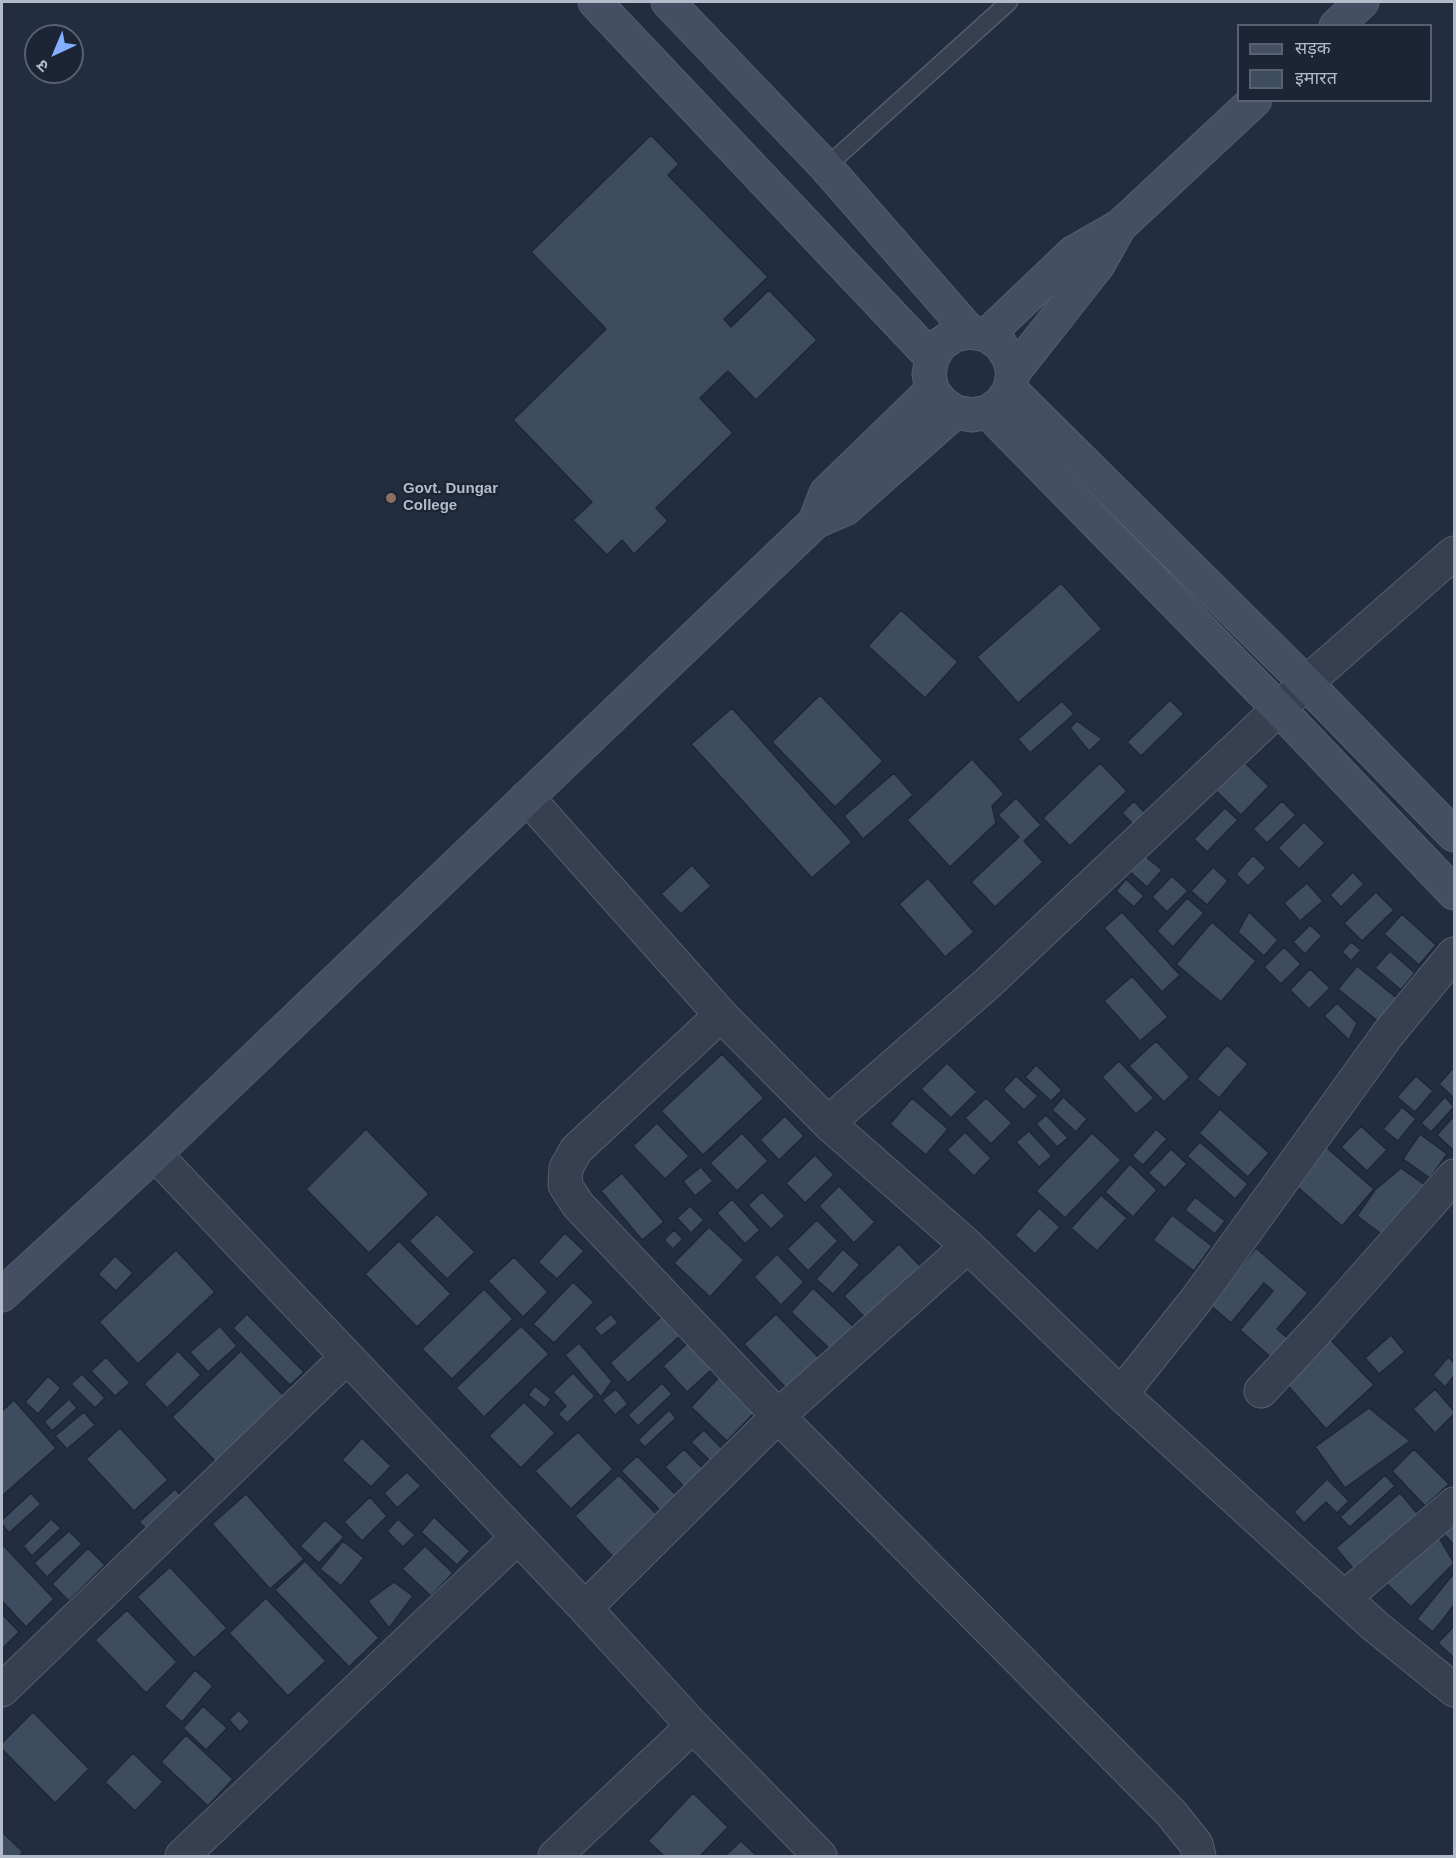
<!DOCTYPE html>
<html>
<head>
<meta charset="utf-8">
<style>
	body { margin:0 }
	#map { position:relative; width:1456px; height:1858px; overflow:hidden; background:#222e40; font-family:Helvetica,"Noto Sans Devanagari",sans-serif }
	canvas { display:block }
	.frame { position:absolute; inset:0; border:3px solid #b3bbcb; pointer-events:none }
	.legend { position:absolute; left:1237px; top:24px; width:195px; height:78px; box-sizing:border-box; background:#1c2535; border:2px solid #586171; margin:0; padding:8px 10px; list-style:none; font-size:18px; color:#b3bbcb }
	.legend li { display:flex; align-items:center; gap:12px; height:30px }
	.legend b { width:30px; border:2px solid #586171 }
	.north { position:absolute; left:24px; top:24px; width:60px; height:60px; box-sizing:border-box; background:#1c2535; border:2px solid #586171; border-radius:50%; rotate:224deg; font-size:16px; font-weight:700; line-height:24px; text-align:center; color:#b3bbcb }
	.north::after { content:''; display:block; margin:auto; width:21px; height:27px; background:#84aeff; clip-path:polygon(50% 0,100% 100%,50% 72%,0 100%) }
</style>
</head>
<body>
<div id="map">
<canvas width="1456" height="1858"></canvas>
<div class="frame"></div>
<ul class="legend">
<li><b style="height:8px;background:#444f63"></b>सड़क</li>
<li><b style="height:16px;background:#3e4c60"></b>इमारत</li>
</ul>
<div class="north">उ</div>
</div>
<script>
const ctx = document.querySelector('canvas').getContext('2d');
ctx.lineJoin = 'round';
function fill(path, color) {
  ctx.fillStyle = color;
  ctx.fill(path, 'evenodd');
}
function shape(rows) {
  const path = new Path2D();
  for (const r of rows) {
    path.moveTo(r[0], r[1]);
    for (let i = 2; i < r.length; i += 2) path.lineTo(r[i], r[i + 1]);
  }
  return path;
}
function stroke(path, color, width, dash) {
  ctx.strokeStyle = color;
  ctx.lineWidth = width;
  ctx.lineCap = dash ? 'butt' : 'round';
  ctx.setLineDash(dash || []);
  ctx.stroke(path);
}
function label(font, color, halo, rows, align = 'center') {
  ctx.font = font + ' Helvetica,sans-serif';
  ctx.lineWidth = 4.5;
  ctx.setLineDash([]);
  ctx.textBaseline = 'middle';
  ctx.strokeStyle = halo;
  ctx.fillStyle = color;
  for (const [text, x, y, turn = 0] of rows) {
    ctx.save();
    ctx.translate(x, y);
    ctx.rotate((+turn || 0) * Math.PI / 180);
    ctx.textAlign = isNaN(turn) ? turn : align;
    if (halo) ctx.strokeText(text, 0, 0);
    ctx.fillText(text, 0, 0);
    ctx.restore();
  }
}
const building = shape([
	[651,135,679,164,668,175,768,277,724,319,731,327,769,290,817,340,756,400,728,371,700,398,733,433,656,508,668,521,634,554,622,540,607,555,573,520,592,502,513,420,606,329,531,252,651,135],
	[1061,583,1102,629,1018,703,977,657,1061,583],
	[901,610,958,662,925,698,868,646,901,610],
	[820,695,883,761,835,807,772,742,820,695],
	[1170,700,1184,714,1141,756,1127,742,1170,700],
	[1062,701,1074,714,1030,753,1018,739,1062,701],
	[732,708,852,842,812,878,691,744,732,708],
	[1077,721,1102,739,1089,751,1070,728,1077,721],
	[972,759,1004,794,992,806,996,823,950,867,907,820,972,759],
	[1244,762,1269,786,1241,815,1216,791,1244,762],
	[1100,763,1127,791,1070,846,1043,818,1100,763],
	[894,773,913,795,863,839,844,816,894,773],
	[1016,798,1041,825,1024,841,1043,862,995,907,971,882,1019,837,998,815,1016,798],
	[1134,801,1148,816,1136,827,1122,813,1134,801],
	[1282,801,1296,815,1267,843,1253,829,1282,801],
	[1225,808,1238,820,1207,852,1194,839,1225,808],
	[1304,822,1325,843,1299,869,1278,848,1304,822],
	[1144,855,1162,870,1147,887,1129,871,1144,855],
	[1253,855,1266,868,1248,886,1236,874,1253,855],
	[692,865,711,886,681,914,661,894,692,865],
	[1213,867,1228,881,1207,905,1191,891,1213,867],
	[1353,872,1364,884,1341,907,1330,895,1353,872],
	[1172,876,1188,891,1167,912,1152,897,1172,876],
	[928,878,974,932,945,957,899,904,928,878],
	[1126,879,1144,896,1134,907,1116,891,1126,879],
	[1307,883,1323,901,1300,921,1284,903,1307,883],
	[1376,892,1394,910,1362,941,1344,923,1376,892],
	[1187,898,1204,913,1173,947,1157,931,1187,898],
	[1122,912,1180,975,1162,992,1104,928,1122,912],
	[1249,912,1278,940,1264,956,1238,932,1249,912],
	[1402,914,1436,945,1419,965,1384,934,1402,914],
	[1212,922,1256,961,1221,1002,1176,964,1212,922],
	[1310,925,1322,936,1305,954,1293,942,1310,925],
	[1351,942,1361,950,1351,961,1342,952,1351,942],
	[1284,947,1301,964,1281,984,1264,967,1284,947],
	[1390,951,1415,973,1401,990,1375,968,1390,951],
	[1357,966,1398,999,1379,1022,1338,989,1357,966],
	[1310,969,1330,988,1309,1009,1290,990,1310,969],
	[1132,976,1168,1017,1140,1041,1104,1001,1132,976],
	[1337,1003,1357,1023,1349,1040,1324,1016,1337,1003],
	[1156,1041,1190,1077,1164,1102,1129,1066,1156,1041],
	[1227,1045,1248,1064,1219,1098,1197,1079,1227,1045],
	[722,1054,764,1098,703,1155,661,1111,722,1054],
	[1119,1061,1154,1098,1136,1114,1102,1077,1119,1061],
	[947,1063,977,1092,951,1118,921,1089,947,1063],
	[1036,1065,1062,1090,1051,1101,1025,1077,1036,1065],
	[1454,1067,1454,1098,1439,1084,1454,1067],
	[1016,1076,1038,1096,1024,1110,1003,1090,1016,1076],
	[1416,1076,1433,1091,1415,1112,1397,1097,1416,1076],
	[1063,1097,1087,1119,1076,1132,1052,1110,1063,1097],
	[1445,1097,1454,1107,1431,1132,1421,1123,1445,1097],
	[912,1098,948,1129,926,1155,890,1124,912,1098],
	[986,1098,1012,1123,991,1144,965,1118,986,1098],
	[1402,1107,1416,1119,1398,1141,1383,1129,1402,1107],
	[1220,1109,1269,1153,1248,1177,1199,1133,1220,1109],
	[1046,1115,1068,1138,1057,1147,1036,1124,1046,1115],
	[785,1116,804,1136,779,1160,760,1140,785,1116],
	[1454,1116,1454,1151,1437,1135,1454,1116],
	[657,1123,689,1156,665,1179,633,1146,657,1123],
	[1361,1126,1387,1150,1367,1171,1341,1147,1361,1126],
	[366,1129,429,1194,369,1253,306,1189,366,1129],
	[1156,1129,1167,1139,1143,1165,1132,1156,1156,1129],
	[1029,1131,1052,1156,1039,1167,1016,1142,1029,1131],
	[965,1132,991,1158,974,1176,947,1150,965,1132],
	[742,1133,768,1161,737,1191,710,1163,742,1133],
	[1092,1133,1121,1160,1065,1218,1036,1191,1092,1133],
	[1420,1134,1447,1154,1430,1178,1403,1159,1420,1134],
	[1200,1142,1248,1184,1235,1199,1187,1156,1200,1142],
	[1326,1147,1374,1189,1342,1226,1294,1184,1326,1147],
	[1171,1149,1187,1164,1165,1188,1148,1173,1171,1149],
	[815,1155,834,1175,805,1203,786,1183,815,1155],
	[1130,1164,1157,1190,1133,1217,1105,1192,1130,1164],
	[701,1167,713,1181,695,1196,683,1181,701,1167],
	[1401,1168,1429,1188,1391,1241,1357,1216,1375,1190,1401,1168],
	[622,1173,664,1222,642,1240,601,1191,622,1173],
	[839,1186,875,1222,854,1243,819,1206,839,1186],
	[762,1192,785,1216,771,1229,748,1205,762,1192],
	[1101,1195,1127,1218,1097,1251,1071,1228,1101,1195],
	[1195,1197,1225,1221,1215,1234,1185,1210,1195,1197],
	[732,1199,760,1230,745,1244,717,1213,732,1199],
	[690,1206,704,1220,691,1233,677,1218,690,1206],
	[1039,1208,1060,1227,1035,1254,1015,1235,1039,1208],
	[437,1214,475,1252,447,1279,409,1241,437,1214],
	[1172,1215,1212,1246,1194,1271,1153,1240,1172,1215],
	[817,1220,838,1241,808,1271,787,1249,817,1220],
	[709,1227,744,1260,710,1297,674,1263,709,1227],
	[674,1230,683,1239,673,1249,664,1240,674,1230],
	[565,1233,584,1251,557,1279,538,1262,565,1233],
	[399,1241,451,1294,417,1327,365,1274,399,1241],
	[899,1244,925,1271,870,1323,844,1296,899,1244],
	[1256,1248,1308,1293,1277,1329,1290,1340,1274,1360,1240,1330,1273,1291,1264,1283,1231,1323,1209,1304,1256,1248],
	[843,1249,860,1265,833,1294,816,1279,843,1249],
	[176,1250,215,1292,138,1364,99,1322,176,1250],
	[777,1254,804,1282,781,1305,754,1277,777,1254],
	[115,1256,133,1273,116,1291,98,1274,115,1256],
	[514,1257,548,1292,523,1317,488,1281,514,1257],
	[573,1282,594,1302,554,1343,533,1324,573,1282],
	[813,1288,855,1328,833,1352,791,1312,813,1288],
	[484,1289,513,1319,452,1379,422,1349,484,1289],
	[247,1314,304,1372,290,1385,233,1328,247,1314],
	[611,1314,618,1323,601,1336,594,1328,611,1314],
	[776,1314,822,1361,790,1392,744,1344,776,1314],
	[663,1315,681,1335,628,1383,610,1363,663,1315],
	[220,1326,237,1346,208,1372,190,1352,220,1326],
	[521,1326,549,1354,484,1417,456,1388,521,1326],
	[1391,1335,1405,1352,1379,1374,1365,1358,1391,1335],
	[1327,1336,1374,1385,1326,1429,1283,1380,1327,1336],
	[693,1338,718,1364,687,1392,663,1366,693,1338],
	[579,1343,612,1381,601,1397,565,1355,579,1343],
	[178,1351,201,1375,167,1408,144,1384,178,1351],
	[241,1351,286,1398,217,1463,172,1417,241,1351],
	[106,1357,130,1383,115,1396,91,1371,106,1357],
	[1448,1357,1454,1363,1454,1376,1445,1387,1433,1375,1448,1357],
	[573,1373,595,1396,567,1423,558,1414,566,1406,553,1392,573,1373],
	[82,1374,105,1398,95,1408,71,1384,82,1374],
	[48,1376,61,1388,38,1414,25,1402,48,1376],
	[720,1376,756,1411,727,1441,691,1407,720,1376],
	[662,1383,672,1394,638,1426,628,1415,662,1383],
	[535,1386,551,1399,545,1408,528,1395,535,1386],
	[616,1389,628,1404,615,1415,602,1400,616,1389],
	[1435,1389,1454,1411,1454,1414,1435,1433,1413,1409,1435,1389],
	[69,1399,77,1408,52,1431,44,1422,69,1399],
	[14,1400,56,1448,2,1496,2,1411,14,1400],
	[524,1402,555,1433,521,1468,489,1436,524,1402],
	[1369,1408,1410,1441,1345,1488,1315,1447,1369,1408],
	[669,1410,676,1418,645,1447,638,1440,669,1410],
	[84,1412,95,1425,67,1449,55,1436,84,1412],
	[120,1428,168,1480,134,1511,86,1459,120,1428],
	[704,1430,728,1455,716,1467,691,1442,704,1430],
	[578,1432,613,1469,571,1509,535,1471,578,1432],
	[362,1438,391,1466,371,1487,342,1460,362,1438],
	[684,1449,707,1473,688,1491,665,1467,684,1449],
	[1414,1449,1449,1484,1425,1506,1392,1471,1414,1449],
	[637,1456,681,1500,665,1515,621,1471,637,1456],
	[407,1472,421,1486,397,1508,384,1493,407,1472],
	[619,1475,661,1519,616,1560,575,1516,619,1475],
	[1385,1475,1395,1486,1350,1527,1340,1517,1385,1475],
	[1327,1479,1349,1501,1337,1513,1326,1502,1304,1523,1294,1512,1327,1479],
	[175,1489,186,1501,151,1533,139,1522,175,1489],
	[31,1493,41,1504,9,1533,2,1524,2,1520,31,1493],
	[1400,1493,1421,1518,1356,1572,1336,1548,1400,1493],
	[246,1494,304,1559,270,1589,212,1524,246,1494],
	[370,1497,387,1516,362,1541,344,1522,370,1497],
	[1454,1515,1454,1545,1439,1529,1454,1515],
	[434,1517,470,1551,457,1565,421,1532,434,1517],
	[51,1519,61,1528,32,1556,23,1546,51,1519],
	[398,1519,415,1535,403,1547,387,1531,398,1519],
	[325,1520,344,1537,319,1563,300,1546,325,1520],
	[69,1531,82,1544,47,1577,34,1563,69,1531],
	[1436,1532,1454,1563,1411,1607,1386,1583,1436,1532],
	[343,1541,364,1558,341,1586,320,1569,343,1541],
	[2,1544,54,1599,26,1627,2,1601,2,1544],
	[425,1546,453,1573,431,1596,402,1569,425,1546],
	[88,1548,105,1565,69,1601,52,1584,88,1548],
	[305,1561,379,1638,349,1667,275,1590,305,1561],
	[170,1567,227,1628,194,1658,137,1597,170,1567],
	[1454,1573,1454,1605,1433,1632,1417,1619,1454,1573],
	[394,1582,413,1596,389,1628,368,1601,394,1582],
	[266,1598,326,1661,288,1696,229,1633,266,1598],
	[127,1610,177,1662,146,1693,95,1640,127,1610],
	[2,1614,19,1632,2,1649,2,1614],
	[1454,1626,1454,1658,1438,1643,1454,1626],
	[195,1670,213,1686,182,1722,164,1706,195,1670],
	[203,1706,227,1728,206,1750,183,1728,203,1706],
	[239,1710,250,1722,240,1732,229,1720,239,1710],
	[33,1712,89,1769,55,1803,2,1749,2,1743,33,1712],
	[186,1735,233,1779,208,1806,161,1762,186,1735],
	[133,1753,163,1782,135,1811,105,1782,133,1753],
	[693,1793,728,1827,700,1856,664,1856,648,1841,693,1793],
	[2,1832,23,1852,19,1856,2,1856,2,1832],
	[741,1841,757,1856,725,1856,741,1841]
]);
fill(building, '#3e4c60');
stroke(building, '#1e2737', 1.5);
const lane = shape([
	[826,167,1009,2]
]);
const street = shape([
	[527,797,721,1015,828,1123,968,1246,1121,1394,1375,1626,1454,1690],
	[721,1015,576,1150,566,1168,565,1185,578,1205,778,1416,1171,1813,1196,1844,1199,1856],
	[828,1123,988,983,1306,683,1454,553],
	[155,1154,585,1608,693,1726,820,1856],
	[1261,1391,1323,1324,1454,1176],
	[1121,1394,1196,1300,1388,1034,1454,954],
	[1344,1598,1454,1504],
	[585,1608,778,1416,968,1246],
	[2,1690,347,1357],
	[182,1856,518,1537],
	[555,1856,693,1726]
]);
const secondary = shape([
	[595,2,932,358],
	[668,2,826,167,970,332],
	[1336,26,1362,2],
	[987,335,1073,253,1120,226,1255,100],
	[1013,373,1009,358,1000,344,987,335,970,332,954,335,941,344,932,358,929,374,932,390,942,403,955,412,972,415,988,412,1001,403,1010,389,1013,373,1098,265,1120,226],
	[1010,389,1306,683,1454,835],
	[988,412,1279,709,1454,893],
	[815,522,826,493,932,390],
	[2,1295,155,1154,815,522,845,509,955,412]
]);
stroke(lane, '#555e6e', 19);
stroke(street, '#555e6e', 35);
stroke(secondary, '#555e6e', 35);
stroke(lane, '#374050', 16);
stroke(street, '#374050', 33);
stroke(secondary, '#444f63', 33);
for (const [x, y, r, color] of [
	[391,498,6,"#8d6e63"]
]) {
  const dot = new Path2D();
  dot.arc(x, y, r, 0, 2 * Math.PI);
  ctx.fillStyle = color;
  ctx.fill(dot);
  stroke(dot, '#1c2535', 2);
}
label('bold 15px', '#b3bbcb', '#1c2535', [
	["Govt. Dungar",403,489],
	["College",403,506]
], 'left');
</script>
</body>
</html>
